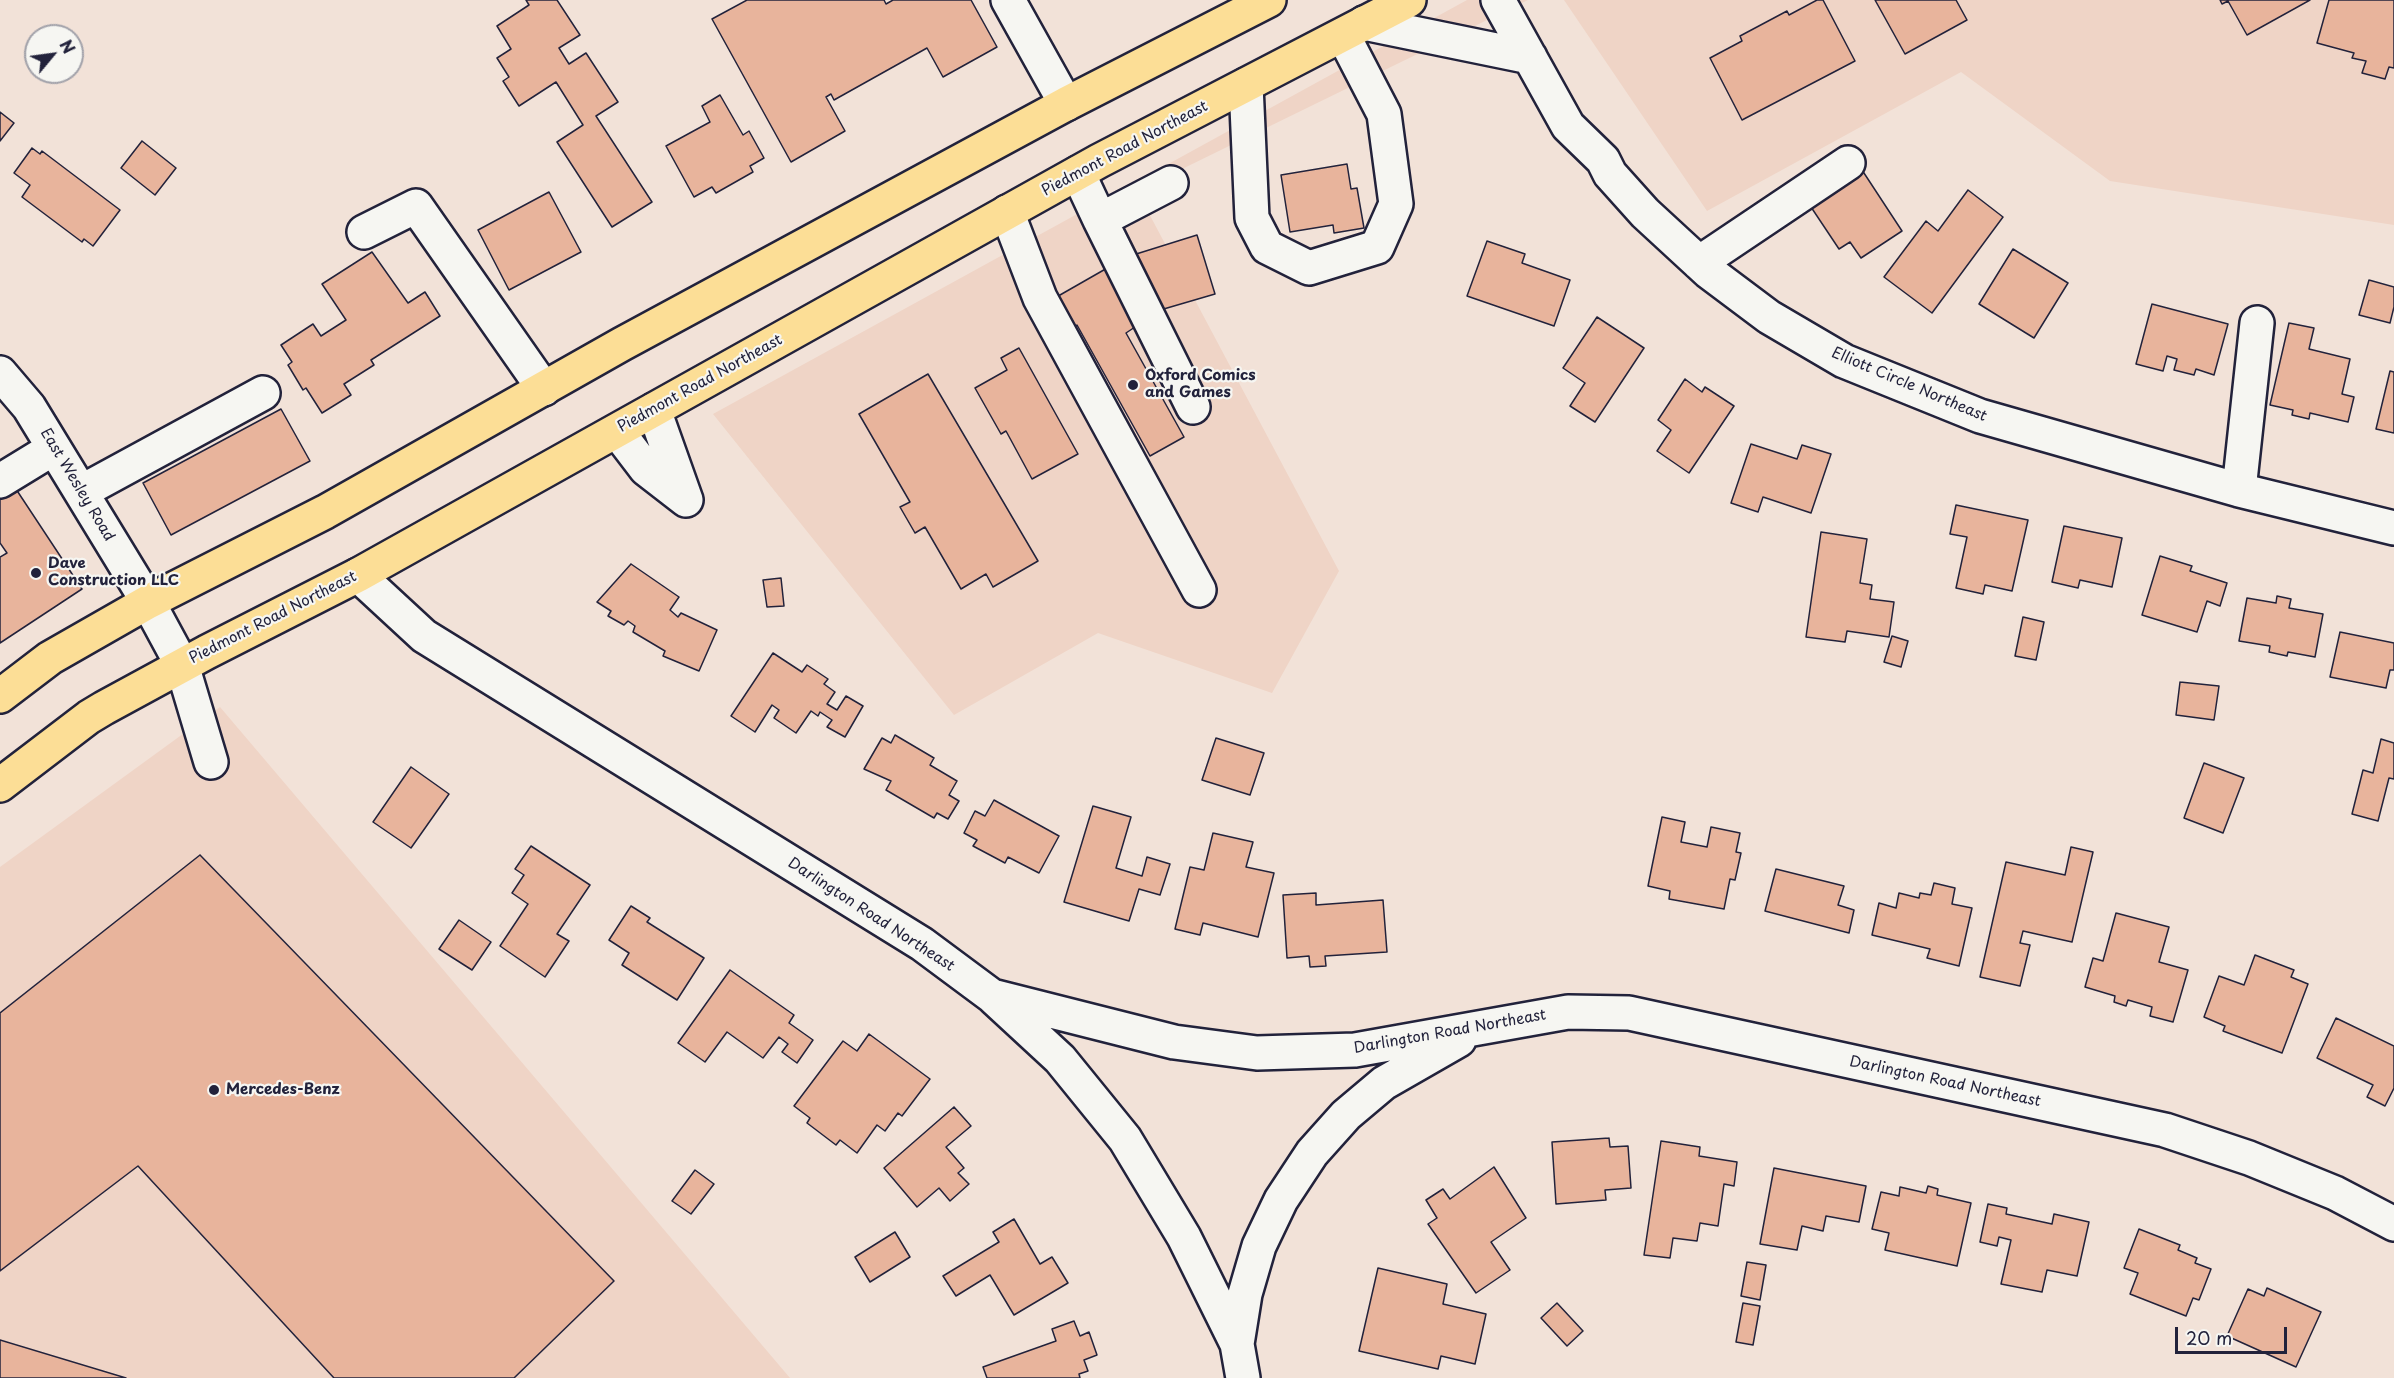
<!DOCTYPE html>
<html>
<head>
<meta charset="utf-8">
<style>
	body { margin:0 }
	#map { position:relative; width:2394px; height:1378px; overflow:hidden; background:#f2e2d8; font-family:"Playpen Sans",sans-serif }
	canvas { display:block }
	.north { position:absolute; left:24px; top:24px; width:60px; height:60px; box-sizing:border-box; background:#f6f6f2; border:2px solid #a1a1a9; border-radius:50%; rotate:61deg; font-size:16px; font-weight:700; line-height:24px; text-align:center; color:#22223b }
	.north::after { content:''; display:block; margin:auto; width:21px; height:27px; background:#22223b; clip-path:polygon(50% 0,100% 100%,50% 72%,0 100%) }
	.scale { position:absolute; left:2175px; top:1327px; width:112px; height:27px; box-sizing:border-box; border:3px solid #22223b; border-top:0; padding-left:8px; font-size:18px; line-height:21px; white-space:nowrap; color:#22223b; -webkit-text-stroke:4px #f6f6f2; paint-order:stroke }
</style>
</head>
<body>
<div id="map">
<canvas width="2394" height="1378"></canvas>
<div class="north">N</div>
<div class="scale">20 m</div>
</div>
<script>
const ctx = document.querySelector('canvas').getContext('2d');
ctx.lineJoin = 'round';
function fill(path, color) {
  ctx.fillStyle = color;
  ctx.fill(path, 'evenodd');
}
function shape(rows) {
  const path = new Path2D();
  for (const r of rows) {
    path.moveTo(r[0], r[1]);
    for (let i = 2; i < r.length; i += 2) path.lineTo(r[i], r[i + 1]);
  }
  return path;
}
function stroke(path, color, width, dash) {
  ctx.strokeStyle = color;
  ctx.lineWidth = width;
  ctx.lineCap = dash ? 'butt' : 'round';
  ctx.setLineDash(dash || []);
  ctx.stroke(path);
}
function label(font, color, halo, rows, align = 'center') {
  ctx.font = font + ' "Playpen Sans",sans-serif';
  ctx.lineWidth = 4.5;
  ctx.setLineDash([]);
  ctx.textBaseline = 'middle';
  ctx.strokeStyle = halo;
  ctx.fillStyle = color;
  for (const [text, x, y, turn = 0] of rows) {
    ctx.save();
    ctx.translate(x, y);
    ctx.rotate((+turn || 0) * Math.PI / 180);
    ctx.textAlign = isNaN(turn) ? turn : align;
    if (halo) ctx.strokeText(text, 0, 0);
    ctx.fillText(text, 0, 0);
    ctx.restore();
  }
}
fill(shape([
	[1467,0,1528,0,1137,191,1339,571,1272,693,1098,633,954,715,713,414],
	[1564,0,2394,0,2394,225,2110,181,1961,72,1707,211],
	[220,707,790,1378,0,1378,0,867]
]), '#efd4c6');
const building = shape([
	[526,0,557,0,580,35,559,48,569,64,586,53,618,102,596,116,652,202,612,227,557,142,583,125,556,82,519,106,503,81,509,77,497,58,511,49,497,26,529,5,526,0],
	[747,0,884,0,886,4,893,0,971,0,997,47,943,77,927,48,834,100,831,94,826,97,845,131,791,162,712,19,747,0],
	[1817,0,1823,0,1855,61,1742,120,1710,58,1742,41,1740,36,1787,11,1789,15,1817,0],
	[1875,0,1956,0,1967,20,1905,54,1875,0],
	[2220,0,2310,0,2247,35,2228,1,2222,4,2220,0],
	[2329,0,2394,0,2394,68,2389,67,2385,79,2362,73,2366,61,2352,58,2354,53,2317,43,2329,0],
	[720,95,743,135,749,131,764,158,750,166,753,172,716,193,712,187,694,197,666,146,710,122,702,106,720,95],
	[0,112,14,123,0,141,0,112],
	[142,141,176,168,155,195,121,168,142,141],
	[32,148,40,154,42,151,120,210,93,246,84,239,82,242,22,197,30,185,14,173,32,148],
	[1347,164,1351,189,1357,188,1364,228,1334,233,1333,225,1290,232,1281,175,1347,164],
	[1862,170,1902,231,1861,258,1850,242,1839,249,1809,204,1862,170],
	[1968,190,2003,217,1932,313,1884,277,1926,221,1938,231,1968,190],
	[549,192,581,252,509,290,478,230,549,192],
	[1197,235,1215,294,1150,313,1133,255,1197,235],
	[1487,241,1525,254,1522,263,1570,280,1554,326,1467,296,1487,241],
	[2013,249,2068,283,2034,338,1979,304,2013,249],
	[372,252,408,303,425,292,440,316,371,360,374,365,344,384,351,395,322,413,306,388,303,390,288,365,292,362,281,345,313,324,321,336,346,320,322,284,372,252],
	[1109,267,1138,325,1126,333,1184,437,1150,456,1077,325,1071,329,1053,299,1109,267],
	[2369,280,2394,287,2394,307,2390,323,2359,315,2369,280],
	[2152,304,2228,324,2214,375,2196,369,2194,375,2174,370,2177,359,2167,356,2163,371,2136,364,2152,304],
	[1597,317,1644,348,1595,422,1570,406,1585,383,1563,368,1597,317],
	[2289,323,2314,328,2309,349,2350,359,2342,394,2354,397,2348,422,2310,413,2309,419,2292,415,2293,410,2270,405,2289,323],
	[1019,348,1078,454,1032,479,1006,431,1001,434,975,388,1007,370,1001,358,1019,348],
	[2390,371,2394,372,2394,433,2376,429,2390,371],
	[928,374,1038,561,993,587,986,574,961,589,925,527,915,533,900,507,910,502,859,414,928,374],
	[1685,379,1702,392,1705,387,1734,406,1689,473,1657,451,1671,430,1658,420,1685,379],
	[281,409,310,461,171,535,143,483,281,409],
	[1751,444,1797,459,1802,445,1831,454,1811,513,1763,497,1758,512,1731,503,1751,444],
	[10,480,82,589,0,643,0,557,7,553,0,543,0,486,10,480],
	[1956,505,2028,520,2012,591,1985,585,1983,594,1956,588,1967,537,1950,534,1956,505],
	[2064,526,2122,538,2112,587,2080,580,2078,588,2052,582,2064,526],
	[1821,532,1867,539,1860,583,1872,585,1870,599,1894,602,1889,637,1847,631,1845,642,1806,637,1821,532],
	[2160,556,2192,566,2190,571,2227,583,2220,606,2207,601,2197,632,2142,615,2160,556],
	[631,564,679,597,670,610,678,617,681,613,717,630,699,671,663,656,665,651,633,632,635,626,628,621,624,625,608,616,611,611,597,602,631,564],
	[781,578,784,606,767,607,763,580,781,578],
	[2277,596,2291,599,2289,608,2323,614,2315,657,2288,652,2287,656,2269,652,2270,646,2239,641,2247,598,2276,603,2277,596],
	[2023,617,2044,622,2036,660,2015,656,2023,617],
	[2340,632,2394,643,2394,670,2390,670,2386,688,2330,677,2340,632],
	[1892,636,1908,641,1901,667,1884,662,1892,636],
	[773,653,802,672,807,665,828,679,824,684,835,692,827,704,837,710,846,696,863,706,845,737,827,727,832,720,820,712,818,716,811,711,796,733,774,718,779,710,772,705,755,732,731,716,773,653],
	[2180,682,2219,686,2214,720,2176,715,2180,682],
	[895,735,934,758,930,765,957,781,949,795,959,801,948,819,937,813,934,818,886,790,891,781,864,769,882,738,891,743,895,735],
	[1216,738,1264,753,1250,795,1202,780,1216,738],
	[2381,739,2394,743,2394,779,2389,778,2378,821,2352,814,2363,770,2373,773,2381,739],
	[2204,763,2244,778,2223,833,2184,818,2204,763],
	[411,767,449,794,411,848,373,822,411,767],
	[994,800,1059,836,1039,873,1008,857,1005,863,973,846,977,840,964,833,975,811,985,816,994,800],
	[1093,806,1131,817,1116,868,1142,876,1147,857,1170,864,1160,895,1139,889,1129,921,1064,902,1093,806],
	[1662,817,1685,822,1681,842,1707,847,1711,827,1740,833,1736,852,1741,853,1735,880,1730,879,1724,909,1669,899,1670,891,1648,886,1662,817],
	[1213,833,1253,842,1246,867,1274,873,1258,937,1203,923,1200,935,1175,929,1190,867,1204,870,1213,833],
	[531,846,590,885,557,934,569,941,545,977,500,946,528,904,512,893,524,875,515,869,531,846],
	[2071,847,2093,852,2072,942,2023,931,2020,943,2030,945,2020,986,1980,977,2006,862,2065,875,2071,847],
	[200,855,614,1281,514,1378,334,1378,138,1166,0,1271,0,1013,200,855],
	[1776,869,1844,886,1838,905,1854,910,1849,933,1765,911,1776,869],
	[1934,883,1955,888,1952,904,1972,908,1959,966,1927,958,1930,949,1872,935,1879,903,1896,908,1899,893,1919,898,1920,893,1931,895,1934,883],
	[1316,893,1316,905,1383,900,1387,952,1325,956,1326,966,1310,967,1309,956,1287,958,1283,895,1316,893],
	[631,906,650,918,647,922,704,958,677,1000,622,965,629,953,609,940,631,906],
	[2116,913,2169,927,2159,962,2188,970,2173,1022,2150,1016,2152,1007,2128,1000,2126,1006,2114,1002,2115,996,2085,987,2093,958,2103,961,2116,913],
	[459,920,491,942,472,970,439,949,459,920],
	[2255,955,2294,970,2291,977,2308,984,2282,1053,2223,1031,2225,1026,2204,1017,2219,976,2244,985,2255,955],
	[730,970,794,1015,789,1023,813,1040,797,1063,782,1052,788,1044,779,1037,763,1058,727,1032,705,1062,678,1043,730,970],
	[2336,1018,2394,1046,2394,1088,2385,1106,2367,1097,2373,1085,2317,1058,2336,1018],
	[869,1034,930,1079,902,1116,898,1113,885,1131,877,1125,857,1153,840,1140,836,1145,807,1123,810,1118,794,1106,843,1041,857,1051,869,1034],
	[954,1107,971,1126,946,1147,964,1168,958,1173,969,1184,950,1201,939,1188,917,1207,884,1168,954,1107],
	[1609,1138,1610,1147,1628,1146,1631,1188,1605,1190,1606,1200,1556,1204,1552,1142,1609,1138],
	[1661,1141,1700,1147,1699,1156,1737,1162,1734,1186,1724,1184,1718,1226,1700,1223,1697,1241,1673,1238,1670,1258,1644,1255,1661,1141],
	[1494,1167,1526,1218,1491,1242,1510,1270,1476,1293,1428,1224,1437,1218,1426,1200,1443,1189,1450,1199,1494,1167],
	[1774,1168,1866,1186,1859,1222,1826,1216,1823,1231,1802,1226,1797,1250,1760,1244,1774,1168],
	[695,1170,714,1184,691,1214,672,1201,695,1170],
	[1928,1186,1938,1189,1937,1195,1971,1203,1957,1266,1885,1250,1889,1233,1872,1229,1881,1192,1899,1196,1900,1187,1926,1193,1928,1186],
	[1988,1204,2007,1208,2006,1214,2052,1224,2054,1214,2089,1222,2077,1276,2047,1270,2042,1292,2001,1284,2011,1240,1999,1237,1997,1246,1980,1242,1988,1204],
	[1014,1219,1040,1264,1052,1257,1068,1283,1014,1315,990,1275,956,1296,943,1276,999,1242,993,1232,1014,1219],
	[2139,1229,2180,1245,2178,1250,2197,1258,2195,1263,2211,1269,2199,1300,2193,1298,2186,1316,2130,1294,2138,1273,2124,1268,2139,1229],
	[895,1232,910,1257,870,1282,855,1257,895,1232],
	[1747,1262,1766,1265,1760,1300,1741,1296,1747,1262],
	[1378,1268,1447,1284,1443,1304,1486,1314,1475,1364,1441,1356,1438,1369,1359,1351,1378,1268],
	[2267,1288,2321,1312,2296,1367,2227,1336,2248,1289,2264,1296,2267,1288],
	[1557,1303,1583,1331,1567,1346,1541,1318,1557,1303],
	[1743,1303,1760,1306,1753,1345,1736,1342,1743,1303],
	[1074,1321,1080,1336,1089,1332,1097,1355,1084,1360,1088,1371,1079,1374,1080,1378,987,1378,983,1367,1056,1341,1052,1329,1074,1321],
	[0,1340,126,1378,0,1378,0,1340]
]);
fill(building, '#e8b49c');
stroke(building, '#22223b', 1.5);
const minor = shape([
	[1008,0,1066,104],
	[1498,0,1568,126,1603,160,1610,174,1645,213,1709,272,1769,317,1844,361,1980,416,2239,490,2394,528],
	[1364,23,1530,57],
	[1246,85,1252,218,1267,247,1309,268,1377,247,1396,204,1384,114,1343,35],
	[1078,173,1100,220],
	[1171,183,1100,220,1193,407],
	[1007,212,1040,298,1199,590],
	[364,232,416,206,544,389],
	[1699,263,1848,163],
	[0,373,29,407,148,602,182,665,211,762],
	[654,410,686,500],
	[617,431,646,469,686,500],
	[0,481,54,448],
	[2239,490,2257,323],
	[81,492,263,393],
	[358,575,424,636,922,944,992,996,1174,1042,1257,1053,1355,1050,1568,1012,1629,1013,2165,1130,2249,1158,2335,1193,2394,1224],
	[994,998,1060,1059,1125,1139,1184,1237,1237,1344],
	[1243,1378,1237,1344,1245,1294,1259,1246,1281,1200,1312,1153,1346,1115,1384,1083,1459,1040]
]);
const major = shape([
	[0,696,50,658,148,602,325,512,622,344,1066,104,1269,0],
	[0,785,89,717,104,708,207,652,358,575,1099,161,1409,0]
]);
stroke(minor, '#22223b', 38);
stroke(major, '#22223b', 38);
stroke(minor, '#f6f6f2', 33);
stroke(major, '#fcde96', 33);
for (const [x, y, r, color] of [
	[1133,385,6,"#22223b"],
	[36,573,6,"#22223b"],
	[214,1090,6,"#22223b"]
]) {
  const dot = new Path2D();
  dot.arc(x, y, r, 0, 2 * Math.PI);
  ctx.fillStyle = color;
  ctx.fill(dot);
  stroke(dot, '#f6f6f2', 2);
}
label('15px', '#22223b', '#f6f6f2', [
	["Piedmont Road Northeast",1125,149,-28],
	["Piedmont Road Northeast",700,384,-29],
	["Elliott Circle Northeast",1909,385,23],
	["East Wesley Road",77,485,59],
	["Piedmont Road Northeast",273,618,-27],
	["Darlington Road Northeast",871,915,33],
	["Darlington Road Northeast",1450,1032,-10],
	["Darlington Road Northeast",1945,1082,12]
]);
label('bold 15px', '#22223b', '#f6f6f2', [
	["Oxford Comics",1145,376],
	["and Games",1145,393],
	["Dave",48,564],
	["Construction LLC",48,581],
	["Mercedes-Benz",226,1090]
], 'left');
</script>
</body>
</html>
